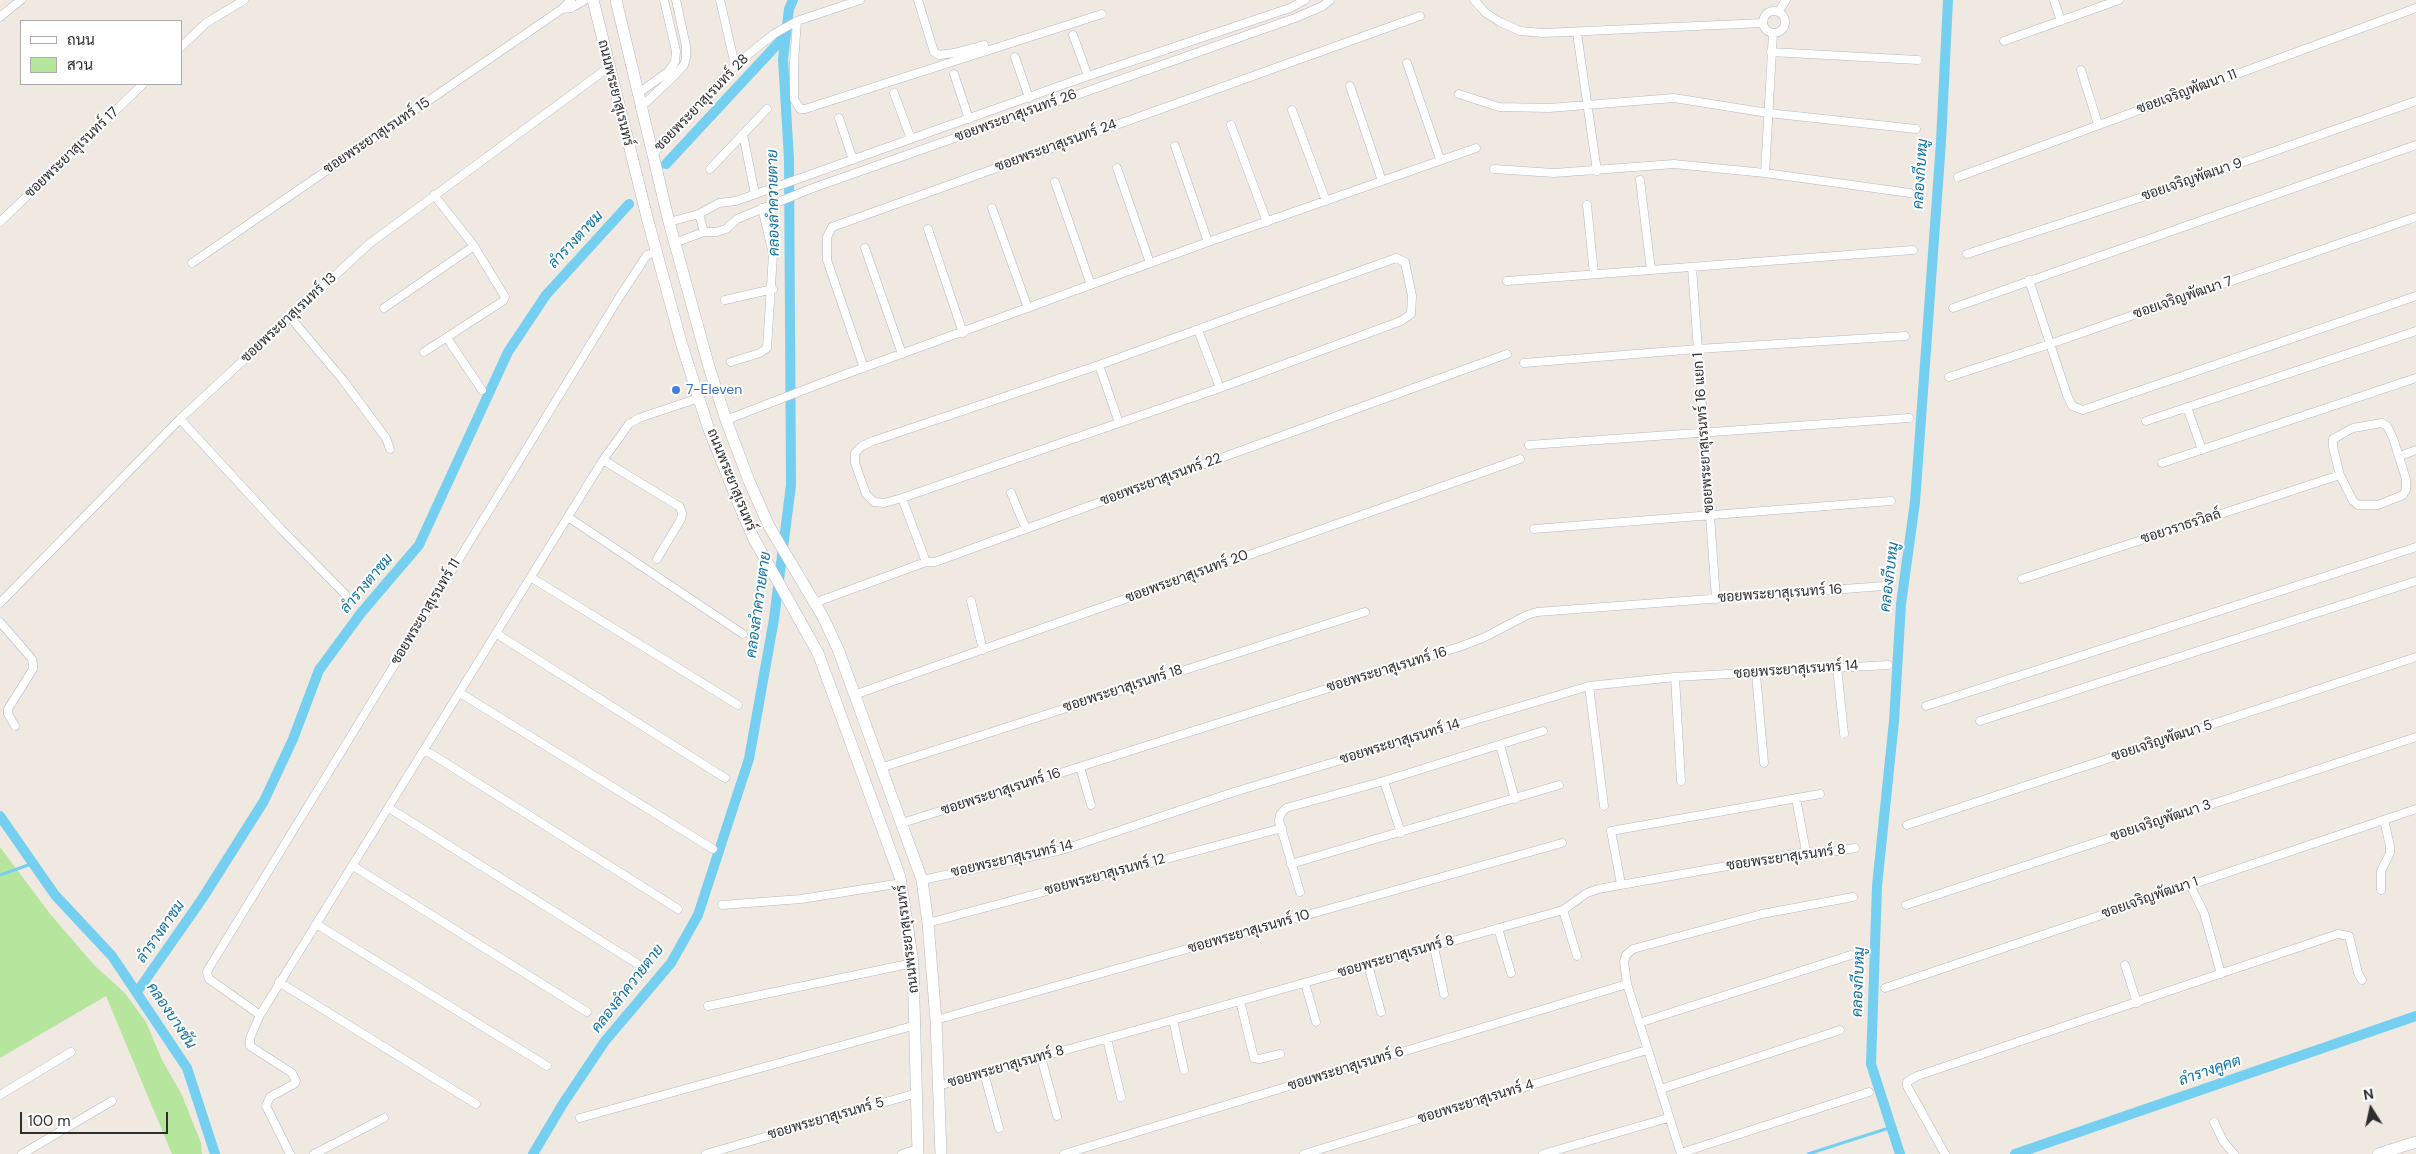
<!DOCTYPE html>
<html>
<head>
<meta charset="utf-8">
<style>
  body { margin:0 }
  #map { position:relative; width:2416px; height:1154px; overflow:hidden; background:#efe9e1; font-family:"DM Sans",Sarabun,sans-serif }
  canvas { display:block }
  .legend { position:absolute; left:20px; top:20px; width:162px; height:65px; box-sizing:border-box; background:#fff; border:1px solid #ababab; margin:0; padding:6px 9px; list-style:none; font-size:15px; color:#2e2e2e }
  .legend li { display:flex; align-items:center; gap:10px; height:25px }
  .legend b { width:25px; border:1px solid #ababab }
  .north { position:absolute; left:2346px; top:1084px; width:50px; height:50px; -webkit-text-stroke:4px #fff; paint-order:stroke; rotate:350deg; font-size:14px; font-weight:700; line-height:20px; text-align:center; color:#2e2e2e }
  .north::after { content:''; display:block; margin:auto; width:18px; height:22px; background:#2e2e2e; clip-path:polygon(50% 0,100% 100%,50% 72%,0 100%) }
  .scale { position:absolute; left:20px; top:1112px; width:148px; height:22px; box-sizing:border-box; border:2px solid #2e2e2e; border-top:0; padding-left:6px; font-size:15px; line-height:18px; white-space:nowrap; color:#2e2e2e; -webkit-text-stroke:4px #fff; paint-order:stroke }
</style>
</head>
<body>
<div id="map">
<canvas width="2416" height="1154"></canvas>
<ul class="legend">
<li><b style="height:6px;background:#fff"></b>ถนน</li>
<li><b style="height:14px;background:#b6e59e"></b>สวน</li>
</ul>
<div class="north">N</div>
<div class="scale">100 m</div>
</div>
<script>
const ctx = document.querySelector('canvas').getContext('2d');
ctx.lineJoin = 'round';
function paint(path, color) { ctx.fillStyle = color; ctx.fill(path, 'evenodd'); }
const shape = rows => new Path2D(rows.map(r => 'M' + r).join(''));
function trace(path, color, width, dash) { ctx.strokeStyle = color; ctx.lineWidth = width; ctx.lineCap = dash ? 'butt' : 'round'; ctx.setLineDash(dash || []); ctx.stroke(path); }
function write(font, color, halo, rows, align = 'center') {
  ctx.font = font + ' "DM Sans",Sarabun,sans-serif'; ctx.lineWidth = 4; ctx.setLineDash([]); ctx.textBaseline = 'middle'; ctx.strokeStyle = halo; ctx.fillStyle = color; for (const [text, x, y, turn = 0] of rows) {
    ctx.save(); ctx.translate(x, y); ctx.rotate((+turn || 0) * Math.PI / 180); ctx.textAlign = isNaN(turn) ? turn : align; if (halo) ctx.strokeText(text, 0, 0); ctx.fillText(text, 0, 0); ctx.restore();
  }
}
const green = shape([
  [0,847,51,915,95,966,124,992,146,1022,162,1060,182,1095,201,1143,202,1154,172,1154,106,996,0,1058]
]);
const stream = shape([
  [0,875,34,863],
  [1808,1154,1892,1127]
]);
const canal = shape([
  [666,164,784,37],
  [0,816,55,895,112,956,187,1068,215,1154],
  [137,992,202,899,264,801,293,739,319,670,361,613,419,545,508,352,546,295,629,204],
  [533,1154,564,1102,605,1041,671,963,698,915,749,759,774,619,791,485,789,159,783,59,789,9,793,0],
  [1900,1154,1871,1064,1877,886,1894,721,1901,604,1915,502,1941,142,1948,0],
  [2015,1154,2416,1016]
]);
const street = shape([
  [720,0,735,65],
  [918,0,934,52,939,55,954,53,984,45],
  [1474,0,1486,13,1500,22,1520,31,1543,33,1763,23],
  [2054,0,2061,21],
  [562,9,571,8,585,0],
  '1763 22a11 11 0 1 1 22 0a11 11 0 1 1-22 0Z',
  [1778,12,1786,0],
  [0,17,21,0],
  [797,21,794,62,794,99,800,109,805,109,1102,14],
  [1577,33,1597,171],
  [1073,35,1088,76],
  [2004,41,2119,0],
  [181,47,206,23,244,0],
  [1771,52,1918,60],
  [1015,57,1029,98],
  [1407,63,1440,159],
  [2081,70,2098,124],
  [954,74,969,119],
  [1350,86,1382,181],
  [894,93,911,139],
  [637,94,668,72,675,62,676,51,664,0],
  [1459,94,1499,107,1549,108,1674,98,1768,113,1916,129],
  [640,108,674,76,684,65,686,58,686,46,676,0],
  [1292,110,1326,201],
  [839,118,853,160],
  [1231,125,1267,222],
  [743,134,755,194],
  [1175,146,1208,242],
  [652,155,735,65,774,34,797,21,860,0],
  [1117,168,1150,263],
  [710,169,767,109],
  [1494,169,1554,173,1674,164,1765,173,1910,193],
  [1765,173,1773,33],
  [1958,177,2416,8],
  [1640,180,1651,270],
  [1055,182,1091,285],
  [1587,205,1594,274],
  [992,208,1028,308],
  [699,214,704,232],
  [0,222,143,84],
  [669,222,699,214,719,203,736,201,1088,76,1290,8,1305,0],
  [928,229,963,333],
  [674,243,704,232,717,232,726,229,737,219,810,189,1295,18,1323,6,1330,0],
  [865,248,902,354],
  [1967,254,2167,189,2416,101],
  [1396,258,1405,262,1412,296,1411,314,1401,321,1220,388,902,498,884,503,874,502,866,494,855,463,855,453,862,446,873,441,1099,365,1396,258],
  [192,263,562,9,571,0],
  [1692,267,1716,599],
  [2029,280,2067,395,2072,406,2083,410,2416,296],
  [1507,281,1913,250],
  [725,300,773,289],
  [384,308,474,246],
  [1953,308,2416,145],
  [290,317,343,380,386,438,390,449],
  [1198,330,1220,388],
  [447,338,482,390],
  [424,352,503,301,505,297,474,246,434,195],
  [731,362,760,353,767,348,773,254,762,208],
  [1524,363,1698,349,1905,336],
  [1099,365,1119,423],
  [864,368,827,260,827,237,832,227,1420,16],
  [1949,377,2050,344,2416,217],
  [2187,407,2202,450],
  [180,419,281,529,345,594],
  [726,420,827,381,1208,242,1476,148],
  [2146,421,2416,331],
  [2382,423,2387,426,2393,438,2406,479,2406,490,2403,495,2378,505,2358,505,2353,501,2340,475,2333,447,2333,439,2353,428,2382,423],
  [1529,445,1909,418],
  [2400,456,2416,450],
  [603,460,680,507,682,513,681,519,657,559],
  [2162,463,2416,378],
  [1011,493,1026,529],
  [902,498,926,562],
  [568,517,743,634],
  [1534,529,1891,501],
  [532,578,738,705],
  [2022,579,2340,475],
  [971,601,983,650],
  [0,603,180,419,369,244,609,67],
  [814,603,926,562,935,562,1507,354],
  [0,622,32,659,33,664,33,669,8,709,8,714,15,726],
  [497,634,725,778],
  [1837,667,1844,734],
  [1756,674,1764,763],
  [1675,677,1681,781],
  [1589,686,1604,806],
  [460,693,713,849],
  [854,695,1520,459],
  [1926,706,2416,547],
  [1980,721,2416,581],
  [1500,745,1515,799],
  [425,750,678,909],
  [1080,767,1091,805],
  [880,768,1365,612],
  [1384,781,1401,833],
  [1796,798,1806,852],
  [389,808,641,966],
  [902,823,1459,647,1483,638,1527,615,1537,612,1884,586],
  [1907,825,2416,657],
  [1291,864,1559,785],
  [353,866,587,1012],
  [922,880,1062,850,1234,792,1589,686,1675,677,1888,665],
  [1621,884,1611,831,1820,794],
  [2190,885,2204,913,2221,974],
  [2381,890,2381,871,2390,853,2390,846,2384,820],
  [1300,892,1279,821,1280,815,1286,808,1384,781,1543,731],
  [722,905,801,899,902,883],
  [1906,905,2416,737],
  [1563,910,1577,956],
  [928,923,1282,828],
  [316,924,547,1066],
  [1498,928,1511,973],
  [1434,947,1444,994],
  [1368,965,1381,1012],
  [2125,965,2137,1003],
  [279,982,476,1104],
  [1305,983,1316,1022],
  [1885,988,2416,809],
  [1240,1001,1254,1058,1259,1059,1280,1054],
  [708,1006,913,963],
  [260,1015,209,979,207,972,209,968,620,296,647,255,656,252],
  [936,1020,1562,843],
  [1173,1020,1184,1070],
  [1639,1023,1851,955],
  [1107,1039,1121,1097],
  [1041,1057,1057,1116],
  [984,1073,999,1128],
  [938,1086,1563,910,1587,893,1598,889,1806,852,1824,853,1855,848],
  [1661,1089,1840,1030],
  [0,1095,71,1052],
  [580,1118,916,1025],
  [2214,1122,2223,1141,2234,1154],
  [1681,1153,1869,1092],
  [22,1154,112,1101],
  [290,1154,266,1106,270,1097,294,1084,296,1081,292,1073,250,1046,250,1038,260,1015,603,460,629,424,639,418,699,398],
  [314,1154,384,1118],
  [706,1154,917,1093],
  [902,1154,918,1149],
  [1064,1154,1627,984],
  [1304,1154,1647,1050],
  [1543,1154,1668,1118],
  [1681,1154,1627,984,1624,962,1626,955,1633,949,1762,914,1853,897],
  [1945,1154,1907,1086,1907,1082,1917,1076,2338,934,2349,936,2358,973,2362,980]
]);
const secondary = shape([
  [593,0,648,221,681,342,708,427,740,507,754,539,818,653,900,877,913,963,918,1154],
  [616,0,669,222,709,367,726,420,749,481,769,526,823,617,838,649,922,880,928,923,936,1020,941,1154],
  [2378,1154,2416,1142]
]);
const markers = [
  [676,390,5,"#3f7fe0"]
];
const streetNames = [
  ["ซอยเจริญพัฒนา 11",2187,92,-20],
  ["ถนนพระยาสุเรนทร์",615,93,76],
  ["ซอยพระยาสุเรนทร์ 28",702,103,-46],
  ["ซอยพระยาสุเรนทร์ 26",1016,116,-20],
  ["ซอยพระยาสุเรนทร์ 15",377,136,-34],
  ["ซอยพระยาสุเรนทร์ 24",1056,146,-20],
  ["ซอยพระยาสุเรนทร์ 17",72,153,-44],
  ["ซอยเจริญพัฒนา 9",2192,180,-19],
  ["ซอยเจริญพัฒนา 7",2183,298,-19],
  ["ซอยพระยาสุเรนทร์ 13",289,318,-43],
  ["ซอยพระยาสุเรนทร์ 16 แยก 1",1704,433,-94],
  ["ถนนพระยาสุเรนทร์",731,480,68],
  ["ซอยพระยาสุเรนทร์ 22",1161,480,-20],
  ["ซอยวราธรวิลล์",2181,527,-18],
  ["ซอยพระยาสุเรนทร์ 20",1187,577,-20],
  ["ซอยพระยาสุเรนทร์ 16",1780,594,-4],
  ["ซอยพระยาสุเรนทร์ 11",426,612,-59],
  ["ซอยพระยาสุเรนทร์ 16",1387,670,-17],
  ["ซอยพระยาสุเรนทร์ 14",1796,670,-4],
  ["ซอยพระยาสุเรนทร์ 18",1123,689,-18],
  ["ซอยเจริญพัฒนา 5",2162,741,-18],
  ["ซอยพระยาสุเรนทร์ 14",1400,742,-17],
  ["ซอยพระยาสุเรนทร์ 16",1001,792,-18],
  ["ซอยเจริญพัฒนา 3",2161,821,-18],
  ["ซอยพระยาสุเรนทร์ 8",1786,858,-8],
  ["ซอยพระยาสุเรนทร์ 14",1012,859,-13],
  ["ซอยพระยาสุเรนทร์ 12",1105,875,-15],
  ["ซอยเจริญพัฒนา 1",2150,898,-19],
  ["ซอยพระยาสุเรนทร์ 10",1249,932,-16],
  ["ถนนพระยาสุเรนทร์",908,939,-97],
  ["ซอยพระยาสุเรนทร์ 8",1396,957,-16],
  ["ซอยพระยาสุเรนทร์ 8",1006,1067,-16],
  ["ซอยพระยาสุเรนทร์ 6",1346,1069,-17],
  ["ซอยพระยาสุเรนทร์ 4",1476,1102,-17],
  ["ซอยพระยาสุเรนทร์ 5",826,1119,-16]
];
const shopNames = [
  ["7-Eleven",686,390]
];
const waterNames = [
  ["คลองกีบหมู",1921,174,-86],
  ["คลองลำควายตาย",774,203,-91],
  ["ลำรางตาชม",576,240,-47],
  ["คลองกีบหมู",1890,577,-83],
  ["ลำรางตาชม",367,584,-50],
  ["คลองลำควายตาย",759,605,-82],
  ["ลำรางตาชม",161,932,-55],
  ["คลองกีบหมู",1859,982,-88],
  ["คลองลำควายตาย",628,989,-52],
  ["คลองบางชัน",171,1016,56],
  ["ลำรางคูคต",2210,1071,-19]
];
paint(green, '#b6e59e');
trace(stream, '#75cff0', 3);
trace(canal, '#75cff0', 10);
trace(street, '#b4b7c1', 9);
trace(secondary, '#b4b7c1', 12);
trace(street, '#fff', 8);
trace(secondary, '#fff', 11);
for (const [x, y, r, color] of markers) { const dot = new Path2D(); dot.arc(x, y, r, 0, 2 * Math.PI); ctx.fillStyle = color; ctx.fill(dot); trace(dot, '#fff', 2); }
write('14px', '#2e2e2e', '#fff', streetNames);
write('14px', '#366cbe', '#fff', shopNames, 'left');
write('italic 15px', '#0d6fa3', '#fff', waterNames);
</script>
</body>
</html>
